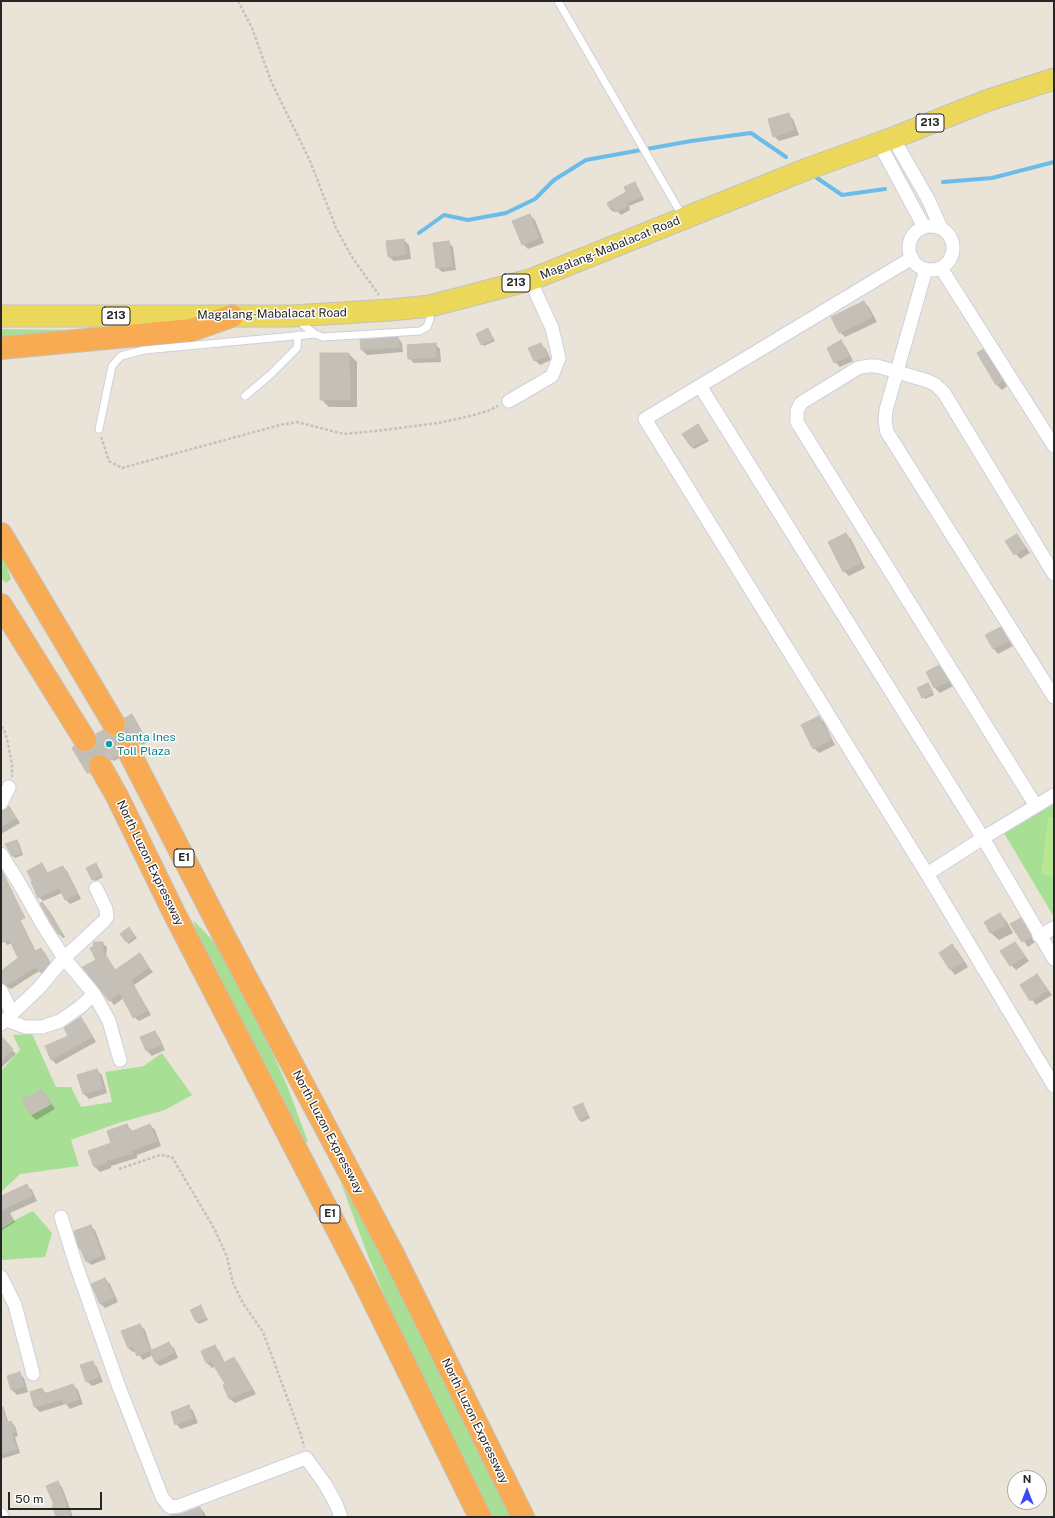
<!DOCTYPE html>
<html>
<head>
<meta charset="utf-8">
<style>
  body { margin:0 }
  #map { position:relative; width:1055px; height:1518px; overflow:hidden; background:#e9e3d8; font-family:"Public Sans",sans-serif }
  canvas { display:block }
  .frame { position:absolute; inset:0; border:2px solid #262626; pointer-events:none }
  .north { position:absolute; left:1007px; top:1470px; width:40px; height:40px; box-sizing:border-box; background:#fff; border:1px solid #a8a8a8; border-radius:50%; rotate:0deg; font-size:11px; font-weight:700; line-height:16px; text-align:center; color:#262626 }
  .north::after { content:''; display:block; margin:auto; width:14px; height:18px; background:#3a4af4; clip-path:polygon(50% 0,100% 100%,50% 72%,0 100%) }
  .scale { position:absolute; left:8px; top:1492px; width:94px; height:18px; box-sizing:border-box; border:2px solid #262626; border-top:0; padding-left:5px; font-size:12px; line-height:14px; white-space:nowrap; color:#262626; -webkit-text-stroke:3px #fff; paint-order:stroke }
</style>
</head>
<body>
<div id="map">
<canvas width="1055" height="1518"></canvas>
<div class="frame"></div>
<div class="north">N</div>
<div class="scale">50 m</div>
</div>
<script>
const ctx = document.querySelector('canvas').getContext('2d');
ctx.lineJoin = 'round';
function paint(path, color) { ctx.fillStyle = color; ctx.fill(path, 'evenodd'); }
const shape = rows => new Path2D(rows.map(r => 'M' + r).join(''));
function trace(path, color, width, dash) { ctx.strokeStyle = color; ctx.lineWidth = width; ctx.lineCap = dash ? 'butt' : 'round'; ctx.setLineDash(dash || []); ctx.stroke(path); }
function write(font, color, halo, rows, align = 'center') {
  ctx.font = font + ' "Public Sans",sans-serif'; ctx.lineWidth = 3; ctx.setLineDash([]); ctx.textBaseline = 'middle'; ctx.strokeStyle = halo; ctx.fillStyle = color; for (const [text, x, y, turn = 0] of rows) {
    ctx.save(); ctx.translate(x, y); ctx.rotate((+turn || 0) * Math.PI / 180); ctx.textAlign = isNaN(turn) ? turn : align; if (halo) ctx.strokeText(text, 0, 0); ctx.fillText(text, 0, 0); ctx.restore();
  }
}
const green = shape([
  [1,329,78,330,1,343],
  [1,550,11,579,6,583,1,578],
  [1054,803,1054,917,1004,833],
  [193,920,218,946,249,999,288,1088,308,1142,299,1143,200,945],
  [32,1034,56,1087,71,1087,81,1107,112,1102,105,1072,144,1066,162,1053,192,1095,165,1110,118,1123,71,1140,79,1166,20,1174,1,1192,1,1071,20,1050,13,1035],
  [341,1183,395,1277,514,1517,488,1517,394,1319,368,1256],
  [33,1211,52,1233,45,1257,1,1260,1,1229,15,1220]
]);
const pitch = shape([
  [1048,817,1054,817,1054,876,1041,875]
]);
const shadow = shape([
  [788,114,793,119,799,135,779,141,774,136],
  [635,184,638,187,644,200,629,206,630,210,621,215,617,211,614,212,610,209,628,193],
  [530,215,535,220,544,243,528,249,523,244],
  [404,240,409,245,411,259,394,261,389,257],
  [448,242,453,247,456,270,442,272,437,267],
  [864,302,869,307,877,322,845,337,840,332],
  [488,329,495,341,484,346,482,344],
  [398,338,402,343,403,352,367,355,362,350,362,341],
  [841,342,846,347,853,361,840,367,835,362],
  [435,344,440,349,441,362,414,363,409,358],
  [541,344,546,349,551,360,540,365,535,360],
  [983,350,988,355,1007,386,1002,390,997,385,979,353],
  [349,354,357,362,357,407,329,407,321,399],
  [700,427,709,441,694,449,692,447],
  [846,534,851,539,865,568,849,576,844,571],
  [1017,535,1030,553,1020,559,1006,541],
  [1000,628,1013,646,998,654,994,649,987,635],
  [939,666,944,671,953,686,940,693,935,688,927,672],
  [928,684,934,695,925,699,923,697],
  [134,717,148,742,142,745,138,741,132,739,124,741,119,746,117,752,119,758,114,761,110,757,103,755,96,757,91,762,89,768,90,775,78,752,85,753,92,752,108,736,114,737,121,736,126,730],
  [819,717,824,722,835,745,819,753,814,748],
  [9,807,13,812,20,823,1,834,1,812,6,811],
  [17,841,19,843,23,855,15,858,12,855],
  [41,864,49,874,62,867,67,871,81,899,70,904,66,900,62,893,43,901,39,897],
  [98,867,103,877,95,881,93,879],
  [1,885,5,889,36,952,41,949,45,953,53,967,43,975,39,971,11,989,7,987,1,981,1,972,19,959,12,943,7,945,1,936],
  [42,903,46,907,65,937,63,938,59,934],
  [1000,914,1007,922,1013,933,999,940,991,933,985,922],
  [1020,919,1025,924,1035,942,1028,947,1012,925],
  [131,931,137,938,129,944,127,942],
  [102,943,107,947,106,956,116,971,139,954,153,972,134,985,151,1015,139,1021,134,1017,124,998,114,1005,84,968,97,960],
  [1015,943,1029,961,1016,970,1011,965],
  [952,946,957,950,968,967,955,975,951,970,940,953],
  [1037,975,1052,995,1036,1005,1021,985],
  [81,1018,85,1023,96,1042,56,1064,51,1059],
  [155,1032,159,1037,165,1050,152,1056,147,1051],
  [1,1038,16,1054,1,1068],
  [97,1070,102,1075,107,1093,89,1099,84,1094],
  [42,1090,46,1095,55,1109,36,1120,31,1115],
  [583,1104,590,1118,582,1122,579,1120],
  [127,1125,133,1132,150,1125,155,1130,161,1146,137,1155,137,1158,111,1166,111,1168,100,1172,95,1167],
  [27,1186,32,1190,37,1201,10,1213,15,1222,1,1231,1,1200],
  [90,1226,95,1230,106,1259,91,1265,87,1261],
  [105,1279,110,1284,118,1302,105,1308,100,1303],
  [201,1306,208,1320,199,1324,197,1322],
  [140,1325,145,1330,152,1351,169,1344,174,1348,178,1358,160,1366,155,1362,153,1355,143,1360,136,1351,133,1352,128,1348],
  [215,1346,219,1351,225,1363,233,1358,238,1363,256,1394,235,1403,230,1399,224,1386,226,1385,215,1366,212,1368,207,1363,202,1352],
  [92,1362,97,1367,103,1382,92,1386,87,1381],
  [19,1373,24,1378,28,1392,17,1395,12,1390,8,1376],
  [73,1385,78,1390,83,1404,70,1409,66,1404,40,1412,35,1407,31,1393,42,1389,47,1394],
  [189,1407,193,1411,198,1423,181,1429,176,1424],
  [11,1422,15,1426,18,1436,15,1437,20,1453,1,1459,1,1426],
  [57,1482,62,1487,73,1517,57,1517,55,1505],
  [200,1508,204,1512,206,1517,169,1517,182,1515]
]);
const stream = shape([
  [817,178,842,195,885,189],
  [943,182,992,178,1054,162],
  [419,233,444,215,468,220,506,213,535,199,554,180,586,160,691,141,751,133,786,157]
]);
const building = shape([
  [789,113,794,130,773,137,768,119,789,113],
  [635,182,641,197,626,203,628,206,616,212,614,207,610,209,607,203,626,192,624,187,635,182],
  [530,214,539,238,522,245,512,221,530,214],
  [404,239,406,254,388,257,386,241,404,239],
  [449,241,452,266,436,268,433,243,449,241],
  [864,301,872,317,839,333,831,317,864,301],
  [488,328,493,339,481,345,476,334,488,328],
  [398,337,399,347,361,350,360,340,398,337],
  [841,340,849,356,834,363,827,348,841,340],
  [436,343,436,357,408,359,407,345,436,343],
  [541,343,547,356,534,361,528,348,541,343],
  [983,349,1003,381,996,385,977,353,983,349],
  [320,353,349,353,350,399,320,400,320,353],
  [698,424,707,439,691,447,682,434,698,424],
  [846,533,861,563,843,572,828,542,846,533],
  [1017,534,1026,548,1014,555,1005,541,1017,534],
  [1001,627,1009,641,993,649,985,635,1001,627],
  [939,665,949,681,934,688,926,672,939,665],
  [928,683,933,692,922,698,917,688,928,683],
  [132,714,146,740,139,744,134,739,129,738,122,739,117,744,116,749,117,756,111,760,107,755,100,754,94,755,89,760,88,766,89,772,87,773,72,748,74,746,79,751,85,752,91,751,96,746,97,740,96,734,103,730,108,735,114,736,120,735,125,730,126,723,125,718,132,714],
  [819,716,831,740,813,749,801,725,819,716],
  [9,806,16,818,1,827,1,811,6,809,9,806],
  [17,840,21,853,12,856,5,844,17,840],
  [42,863,47,873,63,866,77,894,65,900,59,888,38,898,31,882,32,881,27,871,42,863],
  [96,863,102,875,92,880,86,868,96,863],
  [1,869,25,918,20,920,35,951,41,948,50,963,45,968,39,972,36,967,6,985,1,983,1,971,18,958,9,939,1,943,1,869],
  [42,902,51,914,62,933,58,934,51,923,40,904,42,902],
  [1000,913,1006,925,990,933,984,922,1000,913],
  [1021,918,1031,937,1022,942,1010,924,1021,918],
  [129,927,135,936,126,942,120,934,129,927],
  [94,942,103,942,103,951,115,970,140,953,149,967,131,980,147,1011,133,1018,120,993,109,1001,82,967,96,960,90,948,93,947,94,942],
  [1015,942,1025,956,1010,966,1000,951,1015,942],
  [952,944,963,962,950,970,939,953,952,944],
  [1037,974,1048,990,1030,1001,1020,985,1037,974],
  [81,1017,92,1037,51,1060,45,1046,68,1036,64,1028,81,1017],
  [155,1031,161,1045,146,1051,140,1037,155,1031],
  [1,1036,13,1049,1,1060,1,1036],
  [97,1069,103,1088,83,1094,77,1075,97,1069],
  [42,1089,51,1104,31,1115,22,1100,42,1089],
  [583,1103,588,1116,579,1120,573,1107,583,1103],
  [127,1124,130,1132,150,1124,157,1141,132,1150,133,1153,106,1161,107,1163,94,1167,88,1151,111,1143,107,1131,127,1124],
  [27,1184,32,1196,1,1210,1,1196,27,1184],
  [91,1225,102,1255,86,1262,80,1248,79,1249,74,1231,91,1225],
  [105,1278,114,1297,100,1304,91,1284,105,1278],
  [201,1305,206,1318,196,1322,190,1310,201,1305],
  [140,1324,150,1350,137,1356,133,1346,128,1348,121,1331,140,1324],
  [169,1342,174,1353,155,1362,150,1351,169,1342],
  [215,1345,223,1363,234,1357,252,1389,229,1399,223,1385,225,1384,211,1361,206,1363,201,1351,215,1345],
  [93,1361,99,1377,86,1382,80,1365,93,1361],
  [20,1372,24,1387,11,1390,7,1376,20,1372],
  [73,1384,79,1399,64,1404,63,1399,34,1407,30,1392,42,1388,44,1394,73,1384],
  [189,1405,193,1418,175,1425,171,1412,189,1405],
  [1,1407,3,1407,8,1422,11,1421,15,1432,11,1433,17,1449,1,1454,1,1407],
  [58,1481,62,1492,70,1517,56,1517,52,1505,54,1505,46,1486,58,1481],
  [200,1507,204,1517,168,1517,172,1515,182,1514,200,1507]
]);
const motorwayTunnel = shape([
  [114,724,128,750],
  [85,740,100,766]
]);
const path = shape([
  [238,1,252,28,271,81,310,161,336,228,352,257,379,295],
  [101,437,109,461,122,468,280,425,297,422,344,434,384,430,438,423,470,416,488,411,498,406],
  [1,727,4,729,8,743,12,765,12,777],
  [119,1169,160,1155,172,1157,215,1230,227,1257,233,1283,243,1303,263,1332,301,1435,304,1447]
]);
const service = shape([
  [558,1,683,217],
  [297,320,315,334,323,337,420,331,427,327,430,319,430,308],
  [245,396,270,375,297,348,298,335],
  [99,429,112,366,121,356,144,350,315,334]
]);
const minor = shape([
  [893,138,928,199,941,228],
  [879,143,924,227],
  '909 248a22 22 0 1 1 44 0a22 22 0 1 1-44 0Z',
  [912,258,645,419,927,874,1054,1086],
  [941,268,1054,446],
  [926,269,886,410,885,421,887,432,1054,697],
  [700,386,983,838,1054,959],
  [509,401,552,376,559,358,552,328,530,280],
  [1,803,9,787],
  [1036,806,797,422,797,411,801,403,858,368,868,366,877,366,928,381,936,385,944,393,1054,574],
  [1,854,19,883,44,927,64,958,94,994],
  [927,874,983,838,1054,795],
  [1039,936,1054,928],
  [1,991,12,1013],
  [6,1020,25,1027,42,1027,60,1021,80,1007,94,994,109,1021,120,1060],
  [1,1024,39,988,64,958,103,922,107,917,106,909,96,888],
  [61,1217,76,1265,119,1387,162,1497,170,1507,179,1506,306,1458,325,1484,336,1504,341,1517],
  [1,1277,15,1305,33,1374],
  [1,1515,2,1517]
]);
const primary = shape([
  [1,316,292,316,390,310,430,306,530,280,807,169,893,138,986,101,1054,79]
]);
const motorway = shape([
  [1,348,192,330,232,316],
  [1,534,114,724],
  [1,605,85,740],
  [128,750,224,936,395,1258,523,1517],
  [100,766,117,796,174,913,363,1279,480,1517]
]);
const markers = [
  [109,744,4,"#0f9aa8"]
];
const shields = [
  [930,123,28],
  [516,283,28],
  [116,316,28],
  [184,858,20],
  [330,1214,20]
];
const shieldNames = [
  ["213",930,123],
  ["213",516,283],
  ["213",116,316],
  ["E1",184,858],
  ["E1",330,1214]
];
const streetNames = [
  ["Magalang-Mabalacat Road",610,248,-22],
  ["Magalang-Mabalacat Road",272,314,-1],
  ["North Luzon Expressway",150,863,64],
  ["North Luzon Expressway",328,1132,62],
  ["North Luzon Expressway",475,1421,64]
];
const cultureNames = [
  ["Santa Ines",117,737],
  ["Toll Plaza",117,751]
];
paint(green, '#a7df95');
paint(pitch, '#b9e690');
paint(shadow, '#0003');
trace(stream, '#6cbcea', 4);
paint(building, '#c4c0b8');
trace(building, '#c4bfb2', 1);
trace(motorwayTunnel, '#c2bdb4', 22, [22, 11]);
trace(service, '#cdcfe0', 9);
trace(minor, '#cdcfe0', 15);
trace(primary, '#c2c2c2', 23);
trace(motorway, '#c2c2c2', 24);
trace(path, '#c2c2c2', 2.5, [3, 2]);
trace(service, '#fff', 7);
trace(minor, '#fff', 13);
trace(primary, '#ebd85a', 21);
trace(motorway, '#f9ab53', 22);
for (const [x, y, r, color] of markers) { const dot = new Path2D(); dot.arc(x, y, r, 0, 2 * Math.PI); ctx.fillStyle = color; ctx.fill(dot); trace(dot, '#fff', 1.5); }
for (const [x, y, w] of shields) { const box = new Path2D(); box.roundRect(x - w / 2, y - 9, w, 18, 3); ctx.fillStyle = '#fff'; ctx.fill(box); trace(box, '#262626', 1); }
write('bold 11px', '#262626', null, shieldNames);
write('12px', '#262626', '#fff', streetNames);
write('12px', '#0d838f', '#fff', cultureNames, 'left');
</script>
</body>
</html>
